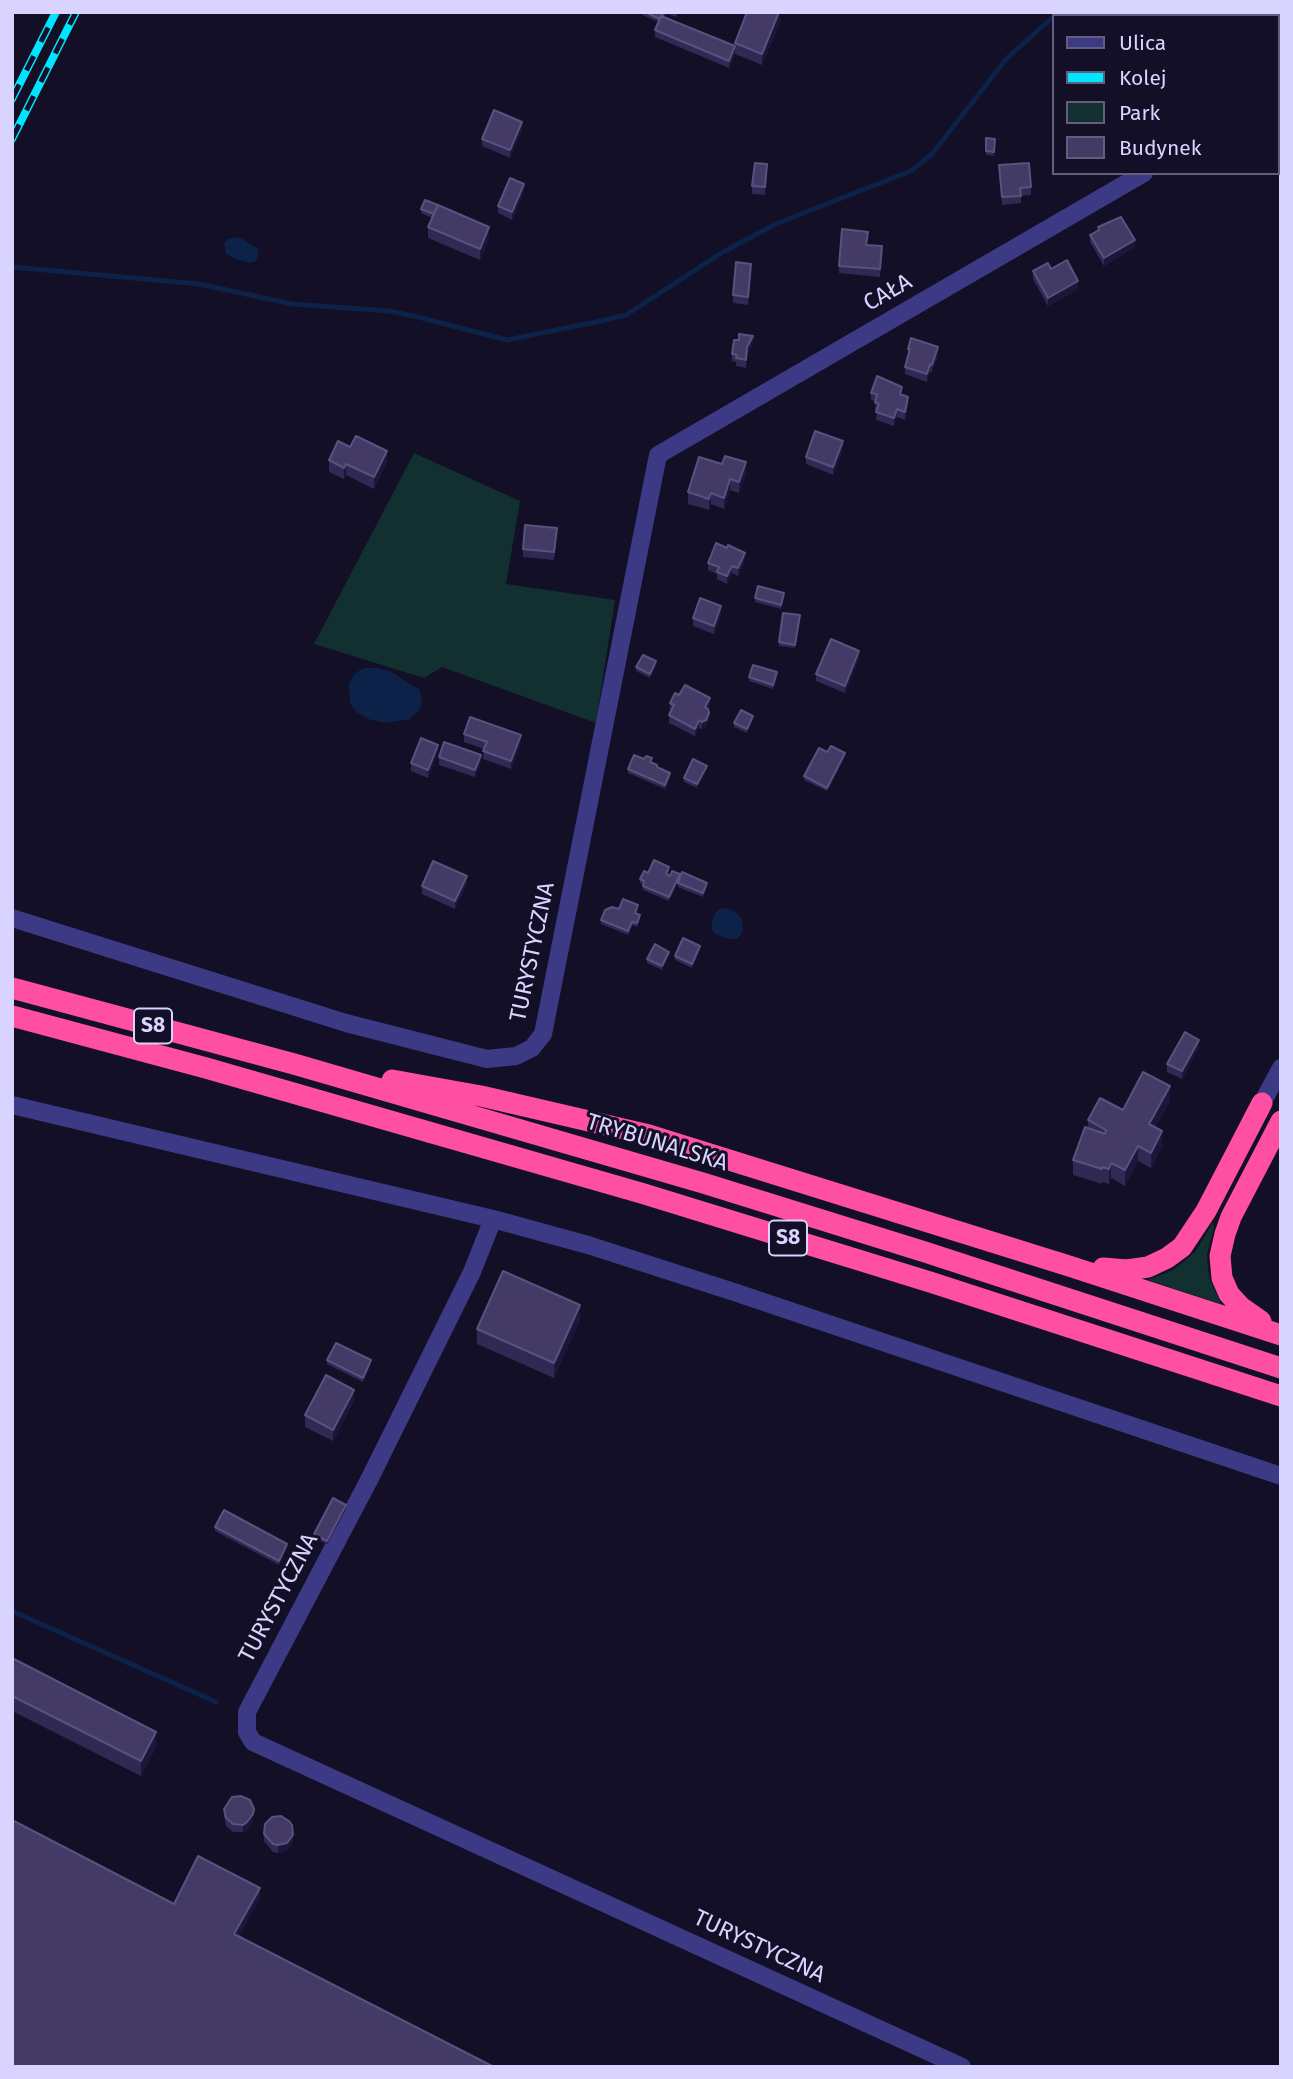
<!DOCTYPE html>
<html>
<head>
<meta charset="utf-8">
<style>
  body { margin:0 }
  #map { position:relative; width:1293px; height:2079px; overflow:hidden; background:#130f26; font-family:"Fira Sans",sans-serif }
  canvas { display:block }
  .frame { position:absolute; inset:0; border:14px solid #d9d4ff; pointer-events:none }
  .legend { position:absolute; left:1052px; top:14px; width:228px; height:161px; box-sizing:border-box; background:#130f26; border:2px solid #625e7d; margin:0; padding:9px 12px; list-style:none; font-size:21px; color:#d9d4ff }
  .legend li { display:flex; align-items:center; gap:14px; height:35px }
  .legend b { width:35px; border:2px solid #625e7d }
</style>
</head>
<body>
<div id="map">
<canvas width="1293" height="2079"></canvas>
<div class="frame"></div>
<ul class="legend">
<li><b style="height:9px;background:#3d3a85"></b>Ulica</li>
<li><b style="height:9px;background:#00e5ff"></b>Kolej</li>
<li><b style="height:19px;background:#12302f"></b>Park</li>
<li><b style="height:19px;background:#433a66"></b>Budynek</li>
</ul>
</div>
<script>
const ctx = document.querySelector('canvas').getContext('2d');
ctx.lineJoin = 'round';
function paint(path, color) { ctx.fillStyle = color; ctx.fill(path, 'evenodd'); }
const shape = rows => new Path2D(rows.map(r => 'M' + r).join(''));
function trace(path, color, width, dash) { ctx.strokeStyle = color; ctx.lineWidth = width; ctx.lineCap = dash ? 'butt' : 'round'; ctx.setLineDash(dash || []); ctx.stroke(path); }
function write(font, color, halo, rows, align = 'center') {
  ctx.font = font + ' "Fira Sans",sans-serif'; ctx.lineWidth = 6; ctx.setLineDash([]); ctx.textBaseline = 'middle'; ctx.strokeStyle = halo; ctx.fillStyle = color; for (const [text, x, y, turn = 0] of rows) {
    ctx.save(); ctx.translate(x, y); ctx.rotate((+turn || 0) * Math.PI / 180); ctx.textAlign = isNaN(turn) ? turn : align; if (halo) ctx.strokeText(text, 0, 0); ctx.fillText(text, 0, 0); ctx.restore();
  }
}
const green = shape([
  [414,453,520,501,506,584,615,600,596,723,442,667,424,678,314,644],
  [1213,1222,1214,1228,1207,1254,1208,1269,1210,1280,1221,1304,1148,1280,1173,1270,1195,1252]
]);
const water = shape([
  [239,237,257,248,259,252,256,261,251,263,238,260,226,254,224,243,228,239],
  [364,668,377,668,390,671,420,690,422,703,419,710,410,719,385,723,368,719,356,712,350,703,349,684,355,673],
  [727,908,736,912,742,919,743,928,742,933,737,939,728,939,714,933,711,928,714,915,719,909]
]);
const stream = shape([
  [12,267,199,284,292,304,389,311,418,317,507,340,596,322,626,315,723,252,778,223,911,171,932,154,1007,58,1053,17],
  [12,1611,216,1702]
]);
const street = shape([
  [1277,100,1281,99],
  [12,918,346,1023,487,1059,516,1056,532,1048,543,1034,658,455,1144,173],
  [1262,1103,1281,1068],
  [12,1105,493,1219,588,1245,734,1292,1281,1476],
  [493,1219,472,1272,369,1480,247,1712,247,1732,253,1742,962,2067]
]);
const highway = shape([
  [12,988,294,1064,703,1183,925,1252,1281,1368],
  [12,1016,206,1068,641,1193,930,1282,1281,1396],
  [392,1080,481,1096,649,1135,1069,1266,1281,1335],
  [1103,1268,1127,1270,1148,1267,1167,1258,1182,1247,1206,1211,1262,1103],
  [1261,1321,1241,1307,1229,1294,1222,1278,1220,1256,1225,1234,1231,1217,1281,1121]
]);
const rail = shape([
  [12,99,56,12],
  [12,139,76,12]
]);
const wall = shape([
  [642,12,678,12,676,17,666,13,664,17,735,46,735,43,780,23,762,65,735,54,729,68,655,37,655,30,659,22,642,15],
  [522,130,510,158,482,146,482,139],
  [986,138,995,139,994,156,986,155],
  [999,165,1031,187,1031,195,1021,196,1021,203,1002,205],
  [767,172,765,195,752,194,752,186],
  [524,192,512,220,498,213,498,206],
  [421,209,489,239,480,260,428,238,428,227,432,218,421,213],
  [1098,227,1135,247,1104,266,1090,242,1090,235,1098,230],
  [867,245,882,254,880,277,839,273,839,266],
  [1051,269,1078,289,1048,306,1033,279,1033,271],
  [751,271,748,305,733,303,733,295],
  [753,343,747,355,746,368,736,366,736,362,732,361,732,354],
  [908,349,938,355,932,372,930,372,927,382,905,374,905,367,908,356],
  [871,393,902,395,908,404,905,420,897,417,894,426,876,420,877,411,875,410,875,401,871,400],
  [843,449,833,475,806,464,806,457],
  [329,460,387,462,374,489,346,475,344,479,329,472],
  [746,474,739,493,730,490,724,509,711,504,709,510,688,504,688,492],
  [557,536,554,560,523,557,523,549],
  [745,560,738,576,732,573,727,584,717,579,717,574,708,570,708,563],
  [784,597,781,609,755,602,755,598],
  [721,614,714,634,693,626,693,618],
  [800,619,795,648,779,646,779,642],
  [859,659,845,693,816,681,816,674],
  [656,665,650,678,636,671,636,667],
  [777,676,773,689,749,681,749,677],
  [679,695,710,705,708,709,709,721,706,727,702,729,699,728,695,736,669,723,669,715,671,711,670,710,670,703],
  [753,719,747,733,734,727,734,723],
  [464,734,521,743,511,769,483,759,484,749,464,742],
  [438,752,428,778,411,771,411,763],
  [827,752,845,757,827,791,804,780,804,776],
  [439,757,481,762,475,777,439,765],
  [652,763,670,777,665,789,628,773,628,769],
  [707,769,697,788,684,782,684,778],
  [669,871,668,875,680,878,669,901,643,890,643,885,640,883,640,879,648,873],
  [678,883,707,886,703,897,678,887],
  [467,884,455,909,422,894,422,886],
  [619,909,638,909,636,914,640,919,637,927,632,925,628,935,601,924,601,920],
  [700,950,692,968,675,960,675,956],
  [669,955,662,970,647,963,647,959],
  [1199,1047,1182,1079,1167,1072,1167,1064],
  [1170,1101,1155,1128,1162,1147,1151,1168,1138,1161,1125,1186,1111,1178,1109,1184,1102,1182,1102,1184,1073,1175,1073,1160,1088,1128,1088,1120,1123,1110],
  [580,1320,554,1378,477,1344,477,1329],
  [327,1360,371,1364,363,1382,327,1364],
  [354,1401,333,1441,305,1427,305,1415],
  [346,1509,327,1544,314,1538,314,1534],
  [215,1527,287,1548,279,1565,215,1531],
  [12,1658,156,1747,141,1776,12,1711],
  [224,1809,253,1822,247,1830,243,1832,233,1832,226,1826,224,1816],
  [264,1834,293,1842,287,1850,278,1853,273,1852,264,1841]
]);
const shadedWall = shape([
  [780,12,780,23,762,65,762,54],
  [735,46,735,54,729,68,729,61],
  [522,122,522,130,510,158,510,150],
  [524,184,524,192,512,220,512,212],
  [489,227,489,239,480,260,480,249],
  [1135,240,1135,247,1104,266,1104,258],
  [1078,281,1078,289,1048,306,1048,298],
  [753,336,753,343,747,355,746,368,747,347],
  [938,347,938,355,932,372,932,365],
  [930,364,930,372,927,382,927,374],
  [908,397,908,404,905,420,905,412],
  [897,409,897,417,894,426,894,418],
  [843,441,843,449,833,475,833,467],
  [387,451,387,462,374,489,374,477],
  [746,462,746,474,739,493,739,482],
  [346,464,346,475,344,479,344,468],
  [730,479,730,490,724,509,724,498],
  [711,493,711,504,709,510,709,499],
  [745,553,745,560,738,576,738,568],
  [732,566,732,573,727,584,727,576],
  [721,606,721,614,714,634,714,626],
  [859,651,859,659,845,693,845,686],
  [656,661,656,665,650,678,650,674],
  [710,698,710,705,705,715,705,707],
  [709,713,709,721,706,727,702,729,702,722],
  [753,716,753,719,747,733,747,729],
  [699,720,699,728,695,736,695,729],
  [521,735,521,743,511,769,511,761],
  [438,745,438,752,428,778,428,770],
  [845,753,845,757,827,791,827,788],
  [481,755,481,762,475,777,475,770],
  [707,766,707,769,697,788,697,784],
  [680,874,680,878,669,901,669,897],
  [467,876,467,884,455,909,455,901],
  [700,946,700,950,692,968,692,964],
  [669,952,669,955,662,970,662,966],
  [1199,1040,1199,1047,1182,1079,1182,1071],
  [1170,1086,1170,1101,1149,1139,1149,1124],
  [1162,1131,1162,1147,1151,1168,1151,1153],
  [1138,1146,1138,1161,1125,1186,1125,1170],
  [1111,1163,1111,1178,1109,1184,1109,1169],
  [580,1305,580,1320,554,1378,554,1363],
  [371,1360,371,1364,363,1382,363,1378],
  [354,1390,354,1401,333,1441,333,1430],
  [346,1505,346,1509,327,1544,327,1541],
  [287,1544,287,1548,279,1565,279,1561],
  [156,1732,156,1747,141,1776,141,1761],
  [254,1809,253,1822,247,1830,243,1832,243,1825],
  [293,1835,293,1842,287,1850,278,1853,278,1845],
  [260,1888,260,1899,234,1946,234,1934]
]);
const building = shape([
  [645,12,664,12,660,19,645,12],
  [747,12,779,12,762,54,735,43,747,12],
  [661,16,735,46,729,61,655,30,661,16],
  [494,110,522,122,510,150,482,139,494,110],
  [986,138,995,139,994,152,986,151,986,138],
  [755,163,767,164,765,187,752,186,755,163],
  [1029,163,1031,187,1020,188,1021,196,1002,197,999,165,1029,163],
  [510,178,524,184,512,212,498,206,510,178],
  [425,200,438,205,434,214,421,209,425,200],
  [438,205,489,227,480,249,428,227,438,205],
  [1121,217,1135,240,1104,258,1090,235,1099,230,1098,227,1121,217],
  [842,229,868,232,866,245,882,246,880,269,839,266,842,229],
  [1067,260,1078,281,1048,298,1033,271,1048,263,1051,269,1067,260],
  [736,262,751,264,748,297,733,295,736,262],
  [739,334,753,336,747,347,746,360,736,358,737,355,732,354,734,340,739,340,739,334],
  [911,338,938,347,932,365,930,364,927,374,905,367,910,349,908,349,911,338],
  [877,376,902,387,900,394,908,397,905,412,897,409,894,418,876,412,879,404,875,402,877,394,871,393,877,376],
  [815,431,843,441,833,467,806,457,815,431],
  [356,436,387,451,374,477,346,464,344,468,329,460,338,441,350,447,356,436],
  [725,456,746,462,739,482,730,479,724,498,711,493,709,499,688,492,699,457,722,464,725,456],
  [525,525,557,528,554,552,523,549,525,525],
  [716,543,727,548,728,545,745,553,738,568,732,566,727,576,717,572,719,567,708,563,716,543],
  [758,586,784,593,781,605,755,598,758,586],
  [700,598,721,606,714,626,693,618,700,598],
  [783,613,800,615,795,645,779,642,783,613],
  [831,639,859,651,845,686,816,674,831,639],
  [643,655,656,661,650,674,636,667,643,655],
  [753,665,777,672,773,685,749,677,753,665],
  [685,685,710,698,705,707,708,709,709,713,706,720,702,722,699,720,695,729,669,715,674,705,670,703,675,693,679,695,685,685],
  [741,710,753,716,747,729,734,723,741,710],
  [470,717,521,735,511,761,483,751,487,742,464,734,470,717],
  [421,738,438,745,428,770,411,763,421,738],
  [444,742,481,755,475,770,439,757,444,742],
  [831,746,845,753,827,788,804,776,819,748,827,752,831,746],
  [634,755,644,759,646,756,652,758,650,762,657,765,657,767,670,773,665,785,628,769,634,755],
  [693,759,707,766,697,784,684,778,693,759],
  [654,860,669,867,666,874,670,876,672,871,680,874,669,897,643,886,644,881,640,879,644,871,648,873,654,860],
  [433,861,467,876,455,901,422,886,433,861],
  [682,872,707,883,703,893,678,883,682,872],
  [623,899,638,905,635,913,640,915,637,923,632,922,628,931,601,920,605,910,612,907,619,909,623,899],
  [683,938,700,946,692,964,675,956,683,938],
  [655,944,669,952,662,966,647,959,655,944],
  [1185,1032,1199,1040,1182,1071,1167,1064,1185,1032],
  [1143,1072,1170,1086,1149,1124,1162,1131,1151,1153,1138,1146,1125,1170,1111,1163,1109,1169,1102,1167,1102,1169,1073,1160,1085,1127,1105,1134,1106,1130,1088,1120,1100,1098,1123,1110,1143,1072],
  [503,1271,580,1305,554,1363,477,1329,503,1271],
  [336,1343,371,1360,363,1378,327,1360,336,1343],
  [326,1375,354,1390,333,1430,305,1415,326,1375],
  [333,1498,346,1505,327,1541,314,1534,333,1498],
  [224,1510,287,1544,279,1561,215,1527,224,1510],
  [12,1658,156,1732,141,1761,12,1696,12,1658],
  [241,1796,250,1800,254,1809,253,1814,247,1822,243,1825,233,1824,226,1818,224,1809,232,1797,241,1796],
  [281,1816,289,1821,292,1825,293,1835,287,1843,278,1845,273,1844,264,1834,265,1824,272,1817,281,1816],
  [12,1820,174,1904,198,1856,260,1888,234,1934,494,2067,12,2067,12,1820]
]);
const shields = [
  [153,1026,38],
  [788,1238,38]
];
const shieldNames = [
  ["S8",153,1026],
  ["S8",788,1238]
];
const streetNames = [
  ["CAŁA",888,293,-30],
  ["TURYSTYCZNA",533,952,-78],
  ["TRYBUNALSKA",657,1143,17],
  ["TURYSTYCZNA",279,1598,-62],
  ["TURYSTYCZNA",759,1947,25]
];
paint(green, '#12302f');
paint(water, '#0c2248');
trace(stream, '#0c2248', 5);
trace(street, '#3d3a85', 18);
trace(highway, '#ff4fa3', 21);
trace(rail, '#00e5ff', 8);
trace(rail, '#130f26', 5, [16]);
paint(wall, '#312854');
paint(shadedWall, '#1d163a');
paint(building, '#433a66');
trace(building, '#5a527e', 2);
for (const [x, y, w] of shields) { const box = new Path2D(); box.roundRect(x - w / 2, y - 17.5, w, 35, 5); ctx.fillStyle = '#130f26'; ctx.fill(box); trace(box, '#d9d4ff', 2); }
write('bold 21px', '#d9d4ff', null, shieldNames);
write('23px', '#d9d4ff', '#130f26', streetNames);
</script>
</body>
</html>
